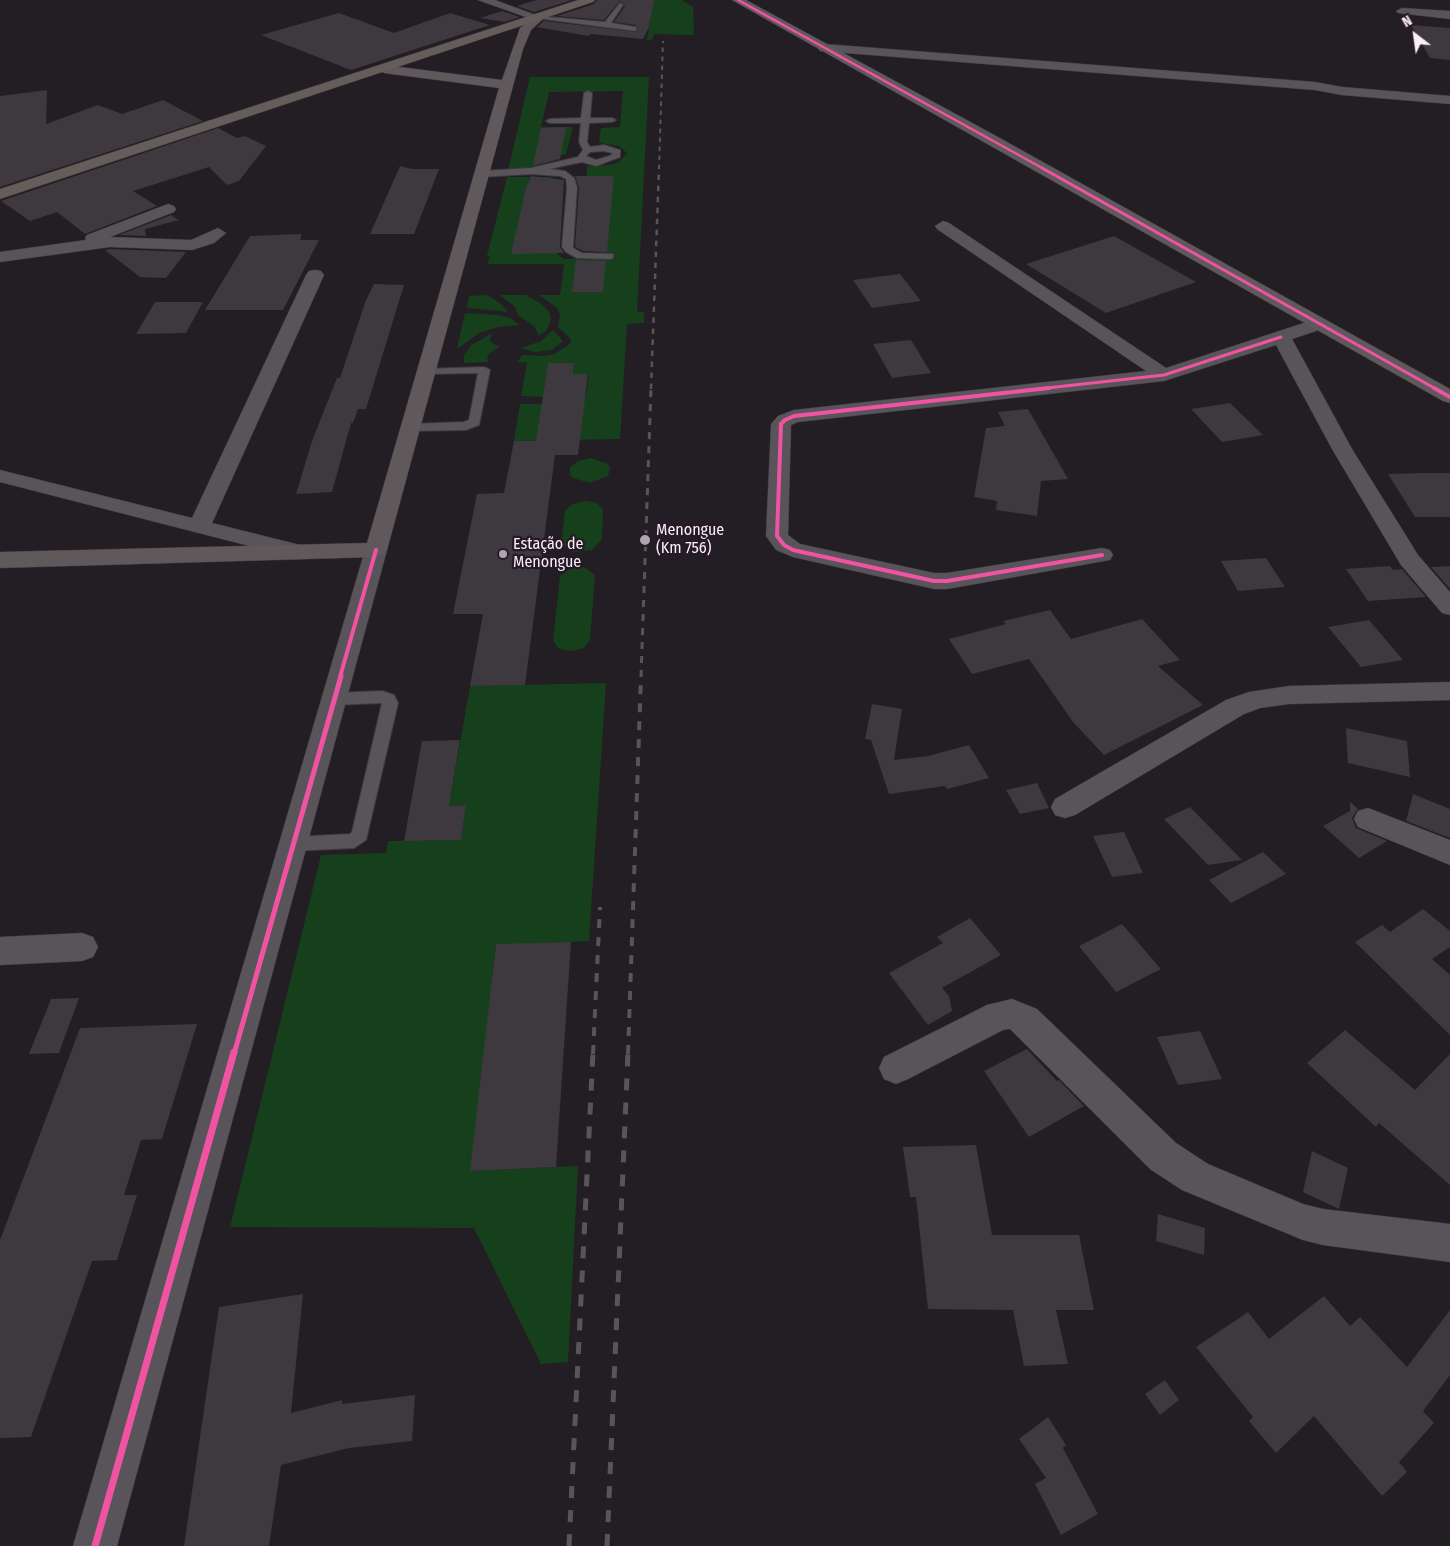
<!DOCTYPE html>
<html>
<head>
<meta charset="utf-8">
<style>
  body { margin:0 }
  #map { position:relative; width:1450px; height:1546px; overflow:hidden; background:#231d24; font-family:"Fira Sans Condensed",sans-serif }
  canvas { display:block }
  .north { position:absolute; left:1390px; top:10px; width:50px; height:50px; -webkit-text-stroke:4px #261a27; paint-order:stroke; rotate:330deg; font-size:14px; font-weight:700; line-height:20px; text-align:center; color:#f9eff8 }
  .north::after { content:''; display:block; margin:auto; width:18px; height:22px; background:#f9eff8; clip-path:polygon(50% 0,100% 100%,50% 72%,0 100%) }
</style>
</head>
<body>
<div id="map">
<canvas width="1450" height="1546"></canvas>
<div class="north">N</div>
</div>
<script>
const ctx = document.querySelector('canvas').getContext('2d');
ctx.lineJoin = 'round';
function paint(path, color) { ctx.fillStyle = color; ctx.fill(path, 'evenodd'); }
const shape = rows => new Path2D(rows.map(r => 'M' + r).join(''));
function trace(path, color, width, dash) { ctx.strokeStyle = color; ctx.lineWidth = width; ctx.lineCap = dash ? 'butt' : 'round'; ctx.setLineDash(dash || []); ctx.stroke(path); }
function write(font, color, halo, rows, align = 'center') {
  ctx.font = font + ' "Fira Sans Condensed",sans-serif'; ctx.lineWidth = 4.5; ctx.setLineDash([]); ctx.textBaseline = 'middle'; ctx.strokeStyle = halo; ctx.fillStyle = color; for (const [text, x, y, turn = 0] of rows) {
    ctx.save(); ctx.translate(x, y); ctx.rotate((+turn || 0) * Math.PI / 180); ctx.textAlign = isNaN(turn) ? turn : align; if (halo) ctx.strokeText(text, 0, 0); ctx.fillText(text, 0, 0); ctx.restore();
  }
}
const green = shape([
  [653,0,682,0,693,7,694,35,654,34,652,40,647,40],
  [530,77,649,77,637,312,644,312,644,323,627,324,620,439,514,441,520,404,578,403,579,398,586,397,589,374,573,374,574,363,548,363,543,397,521,396,527,362,517,362,523,355,543,356,554,354,570,344,571,339,558,327,560,315,557,308,539,295,560,295,564,264,487,264,490,257,487,256,507,177,550,177,562,182,553,251,564,259,613,259,613,254,585,250,587,166,610,165,619,162,627,153,619,146,599,143,601,128,620,127,623,91,549,92,541,127,573,127,566,154,528,168,508,170],
  [487,295,501,304,508,312,467,308,469,296],
  [500,295,526,295,540,303,550,313,551,319,547,330,539,336,534,326,518,315,515,307],
  [465,313,498,315,510,318,520,325,498,327,479,333,457,349],
  [553,330,563,341,552,350,535,352,521,348,541,341],
  [493,333,489,340,499,347,489,354,487,358,489,362,464,363,464,356,471,345],
  [591,458,608,464,610,468,608,476,590,483,573,478,570,475,570,467,578,461],
  [586,501,597,503,603,509,602,539,592,550,573,552,563,546,561,542,565,511,573,504],
  [573,567,584,567,595,575,590,640,584,648,572,651,559,649,553,641,560,576],
  [606,683,589,941,496,945,471,1171,578,1166,568,1362,541,1364,474,1228,230,1227,321,855,386,853,388,841,461,840,466,805,449,806,470,686]
]);
const building = shape([
  [537,0,572,0,534,12,517,6],
  [597,0,654,0,649,27,643,39,591,34,588,36,537,27,544,21,637,32,636,25,614,22,625,6,620,1,604,20,557,16,594,4],
  [502,11,520,17,505,22,480,18],
  [339,13,394,33,450,13,490,25,351,70,261,35],
  [1411,25,1450,28,1450,60,1430,58],
  [47,90,46,124,98,105,122,114,163,100,203,121,0,187,0,96],
  [566,127,560,159,533,166,541,128],
  [218,128,237,138,245,136,266,146,239,181,227,185,209,167,133,191,157,206,85,234,57,212,30,221,1,201],
  [400,166,412,169,439,169,414,234,370,234],
  [531,176,564,180,560,247,564,253,511,254,527,183,529,183],
  [575,176,614,176,607,252,583,251,575,247,579,187],
  [171,215,179,220,145,229,146,236,119,235],
  [302,234,300,240,319,240,283,310,205,310,250,236],
  [1114,236,1196,282,1106,313,1026,264],
  [110,249,186,252,166,278,140,277,105,250],
  [576,260,606,261,603,292,572,292],
  [900,274,921,301,872,308,853,280],
  [374,284,404,285,366,409,358,409,353,423,351,423,332,492,296,494,312,441,337,378,340,378,366,300],
  [155,302,203,302,186,333,136,334],
  [911,340,931,373,892,378,873,344],
  [548,363,574,363,573,374,588,374,578,455,555,455,525,685,470,686,483,614,453,614,477,494,504,493,514,441,536,441],
  [1230,403,1263,435,1222,442,1191,409],
  [1028,409,1068,479,1041,481,1037,516,996,510,997,501,974,497,986,428,1005,426,998,412],
  [1422,473,1450,473,1450,517,1415,517,1388,474],
  [1266,558,1285,587,1238,591,1221,561],
  [1390,566,1393,570,1402,569,1426,597,1368,601,1346,569],
  [1450,566,1450,589,1431,567],
  [1050,610,1071,639,1142,619,1180,660,1158,666,1203,705,1104,755,1073,722,1029,659,972,674,949,639,1006,624,1003,621],
  [1369,620,1403,660,1361,667,1328,627],
  [872,704,902,709,894,760,928,756,969,745,989,778,947,789,945,786,889,794,871,740,865,739],
  [1346,728,1407,741,1410,777,1348,763],
  [460,740,449,806,466,805,461,840,404,841,422,741],
  [1037,783,1049,808,1020,814,1006,790],
  [1413,794,1450,809,1450,838,1406,821],
  [1350,802,1358,809,1352,818,1356,828,1387,841,1359,858,1323,826,1350,811],
  [1190,807,1242,860,1208,865,1164,819],
  [1124,832,1143,873,1112,877,1093,836],
  [1263,852,1286,874,1231,903,1209,880],
  [1423,909,1450,931,1450,947,1432,959,1450,975,1450,1035,1355,942,1382,925,1390,932],
  [970,918,1001,955,942,988,949,996,952,1011,928,1025,889,973,943,943,937,937],
  [1122,924,1161,969,1116,992,1079,946],
  [571,942,556,1167,470,1171,496,944],
  [79,998,59,1053,29,1054,51,999],
  [197,1024,162,1139,141,1140,124,1195,137,1195,117,1260,92,1261,31,1437,0,1438,0,1240,80,1028],
  [1345,1030,1415,1090,1450,1054,1450,1185,1379,1123,1376,1127,1307,1063],
  [1200,1031,1222,1079,1178,1085,1157,1037],
  [1027,1049,1057,1081,1059,1080,1084,1106,1029,1137,984,1071],
  [976,1145,992,1235,1079,1235,1094,1310,1056,1310,1068,1364,1024,1366,1013,1310,928,1309,916,1197,910,1197,903,1147],
  [1312,1151,1348,1168,1339,1209,1303,1192],
  [1158,1214,1205,1228,1204,1255,1156,1241],
  [303,1294,291,1413,342,1400,342,1404,415,1395,412,1441,349,1448,281,1465,269,1546,184,1546,219,1307],
  [1324,1296,1350,1326,1360,1317,1407,1367,1450,1310,1450,1375,1423,1411,1434,1423,1399,1462,1407,1472,1382,1496,1314,1416,1276,1453,1249,1421,1253,1417,1196,1347,1248,1312,1269,1339],
  [1165,1380,1179,1400,1160,1415,1145,1394],
  [1048,1417,1066,1445,1063,1448,1098,1514,1061,1535,1035,1484,1046,1478,1019,1439]
]);
const lane = shape([
  [620,3,623,5,611,23,636,27,636,31,535,18,538,16,605,22,620,3],
  [588,91,592,93,590,118,612,118,616,120,612,122,589,123,587,142,590,147,604,145,620,150,620,157,596,166,582,162,549,169,565,171,574,178,577,187,573,248,582,253,613,254,613,258,610,259,577,258,566,252,562,247,567,187,566,179,560,176,531,174,481,177,477,174,481,171,531,168,578,157,583,150,579,142,581,123,550,123,546,121,550,119,581,118,584,93,588,91],
  [604,151,612,153,612,155,596,160,586,156,590,152,604,151],
  [484,367,490,370,479,425,466,430,406,431,404,428,410,424,464,422,469,420,478,373,426,374,420,371,422,369,484,367],
  [382,691,394,695,398,703,366,840,354,848,293,851,287,849,284,844,287,839,293,837,350,834,352,832,382,703,334,705,329,703,326,699,329,695,334,693,382,691]
]);
const street = shape([
  [478,0,495,0,544,18,538,22,534,20,478,0],
  [1402,8,1450,11,1450,19,1398,13,1396,11,1402,8],
  [824,44,1315,82,1342,87,1450,96,1450,104,1342,95,1315,90,820,51,818,48,824,44],
  [168,204,174,206,176,209,174,212,110,237,191,240,218,228,226,233,214,243,192,250,110,247,0,262,0,252,86,240,85,238,87,235,168,204],
  [943,221,949,223,1166,368,1313,320,1325,320,1328,324,1325,328,1292,339,1352,449,1418,555,1450,592,1450,615,1442,613,1401,565,1332,449,1276,345,1164,381,798,422,791,425,788,535,800,544,934,573,947,573,1102,548,1110,550,1113,555,1110,560,947,589,934,589,793,557,776,550,766,536,771,424,778,416,794,410,1146,371,937,229,935,226,943,221],
  [315,270,321,271,324,275,212,523,308,547,311,552,308,557,300,559,0,482,0,470,192,518,306,275,309,271,315,270],
  [376,543,384,545,387,550,117,1546,73,1546,365,550,368,545,376,543],
  [1450,682,1450,700,1289,704,1260,708,1244,714,1075,815,1065,818,1055,815,1051,807,1055,799,1226,700,1249,692,1289,686,1450,682],
  [1368,808,1450,840,1450,865,1358,827,1354,819,1358,811,1368,808],
  [82,933,93,937,98,947,93,957,82,961,0,965,0,937,82,933],
  [1012,999,1037,1009,1176,1143,1208,1164,1303,1204,1323,1209,1450,1224,1450,1262,1323,1245,1303,1240,1182,1190,1150,1169,1010,1029,1003,1030,908,1079,896,1084,884,1079,879,1068,884,1057,987,1005,1012,999]
]);
const secondary = shape([
  [732,0,746,0,998,137,1450,389,1450,403,1443,401,732,0],
  [538,14,544,18,531,30,523,49,387,550,384,555,376,557,0,568,0,552,367,543,499,88,384,73,378,69,384,65,502,80,520,28,538,14]
]);
const primary = shape([
  [578,0,595,0,593,2,0,199,0,189,578,0]
]);
const railFar4 = shape([
  [659,169,663,41]
]);
const railFar3 = shape([
  [651,389,659,168]
]);
const railFar2 = shape([
  [641,677,651,388]
]);
const railFar1 = shape([
  [593,1054,600,907],
  [628,1054,641,676]
]);
const rail = shape([
  [569,1546,593,1052],
  [607,1546,628,1052]
]);
const cyclewayFar4 = shape([
  [738,0,1044,169]
]);
const cyclewayFar3 = shape([
  [1042,168,1436,389],
  [1038,389,1164,375,1281,337]
]);
const cyclewayFar2 = shape([
  [1049,388,794,416,785,420,781,424,777,536,784,545,793,550,934,581,947,581,1102,555],
  [1434,388,1450,397],
  [340,677,376,550]
]);
const cyclewayFar1 = shape([
  [234,1054,341,676]
]);
const cycleway = shape([
  [95,1546,234,1052]
]);
const markers = [
  [645,540,6,"#aea6ae"],
  [503,554,5,"#aea6ae"]
];
const poiNames = [
  ["Menongue",656,531],
  ["(Km 756)",656,549],
  ["Estação de",513,545],
  ["Menongue",513,563]
];
paint(green, '#16401b');
paint(building, '#3e393e');
trace(lane, '#3f3940', 2);
trace(street, '#3f3940', 1);
trace(secondary, '#3f3940', 1);
trace(primary, '#3f3940', 1);
paint(lane, '#59545a');
paint(street, '#59545a');
paint(secondary, '#60595b');
paint(primary, '#645d5a');
trace(railFar4, '#59545a', 2, [4.5, 4.5]);
trace(railFar3, '#59545a', 2.5, [5.5, 5.5]);
trace(railFar2, '#59545a', 3, [7, 7]);
trace(railFar1, '#59545a', 4, [9, 9]);
trace(rail, '#59545a', 5, [12, 12]);
trace(cyclewayFar4, '#f153a3', 2.5);
trace(cyclewayFar3, '#f153a3', 3);
trace(cyclewayFar2, '#f153a3', 4);
trace(cyclewayFar1, '#f153a3', 5);
trace(cycleway, '#f153a3', 7);
for (const [x, y, r, color] of markers) { const dot = new Path2D(); dot.arc(x, y, r, 0, 2 * Math.PI); ctx.fillStyle = color; ctx.fill(dot); trace(dot, '#261a27', 2); }
write('16px', '#f9eff8', '#261a27', poiNames, 'left');
</script>
</body>
</html>
